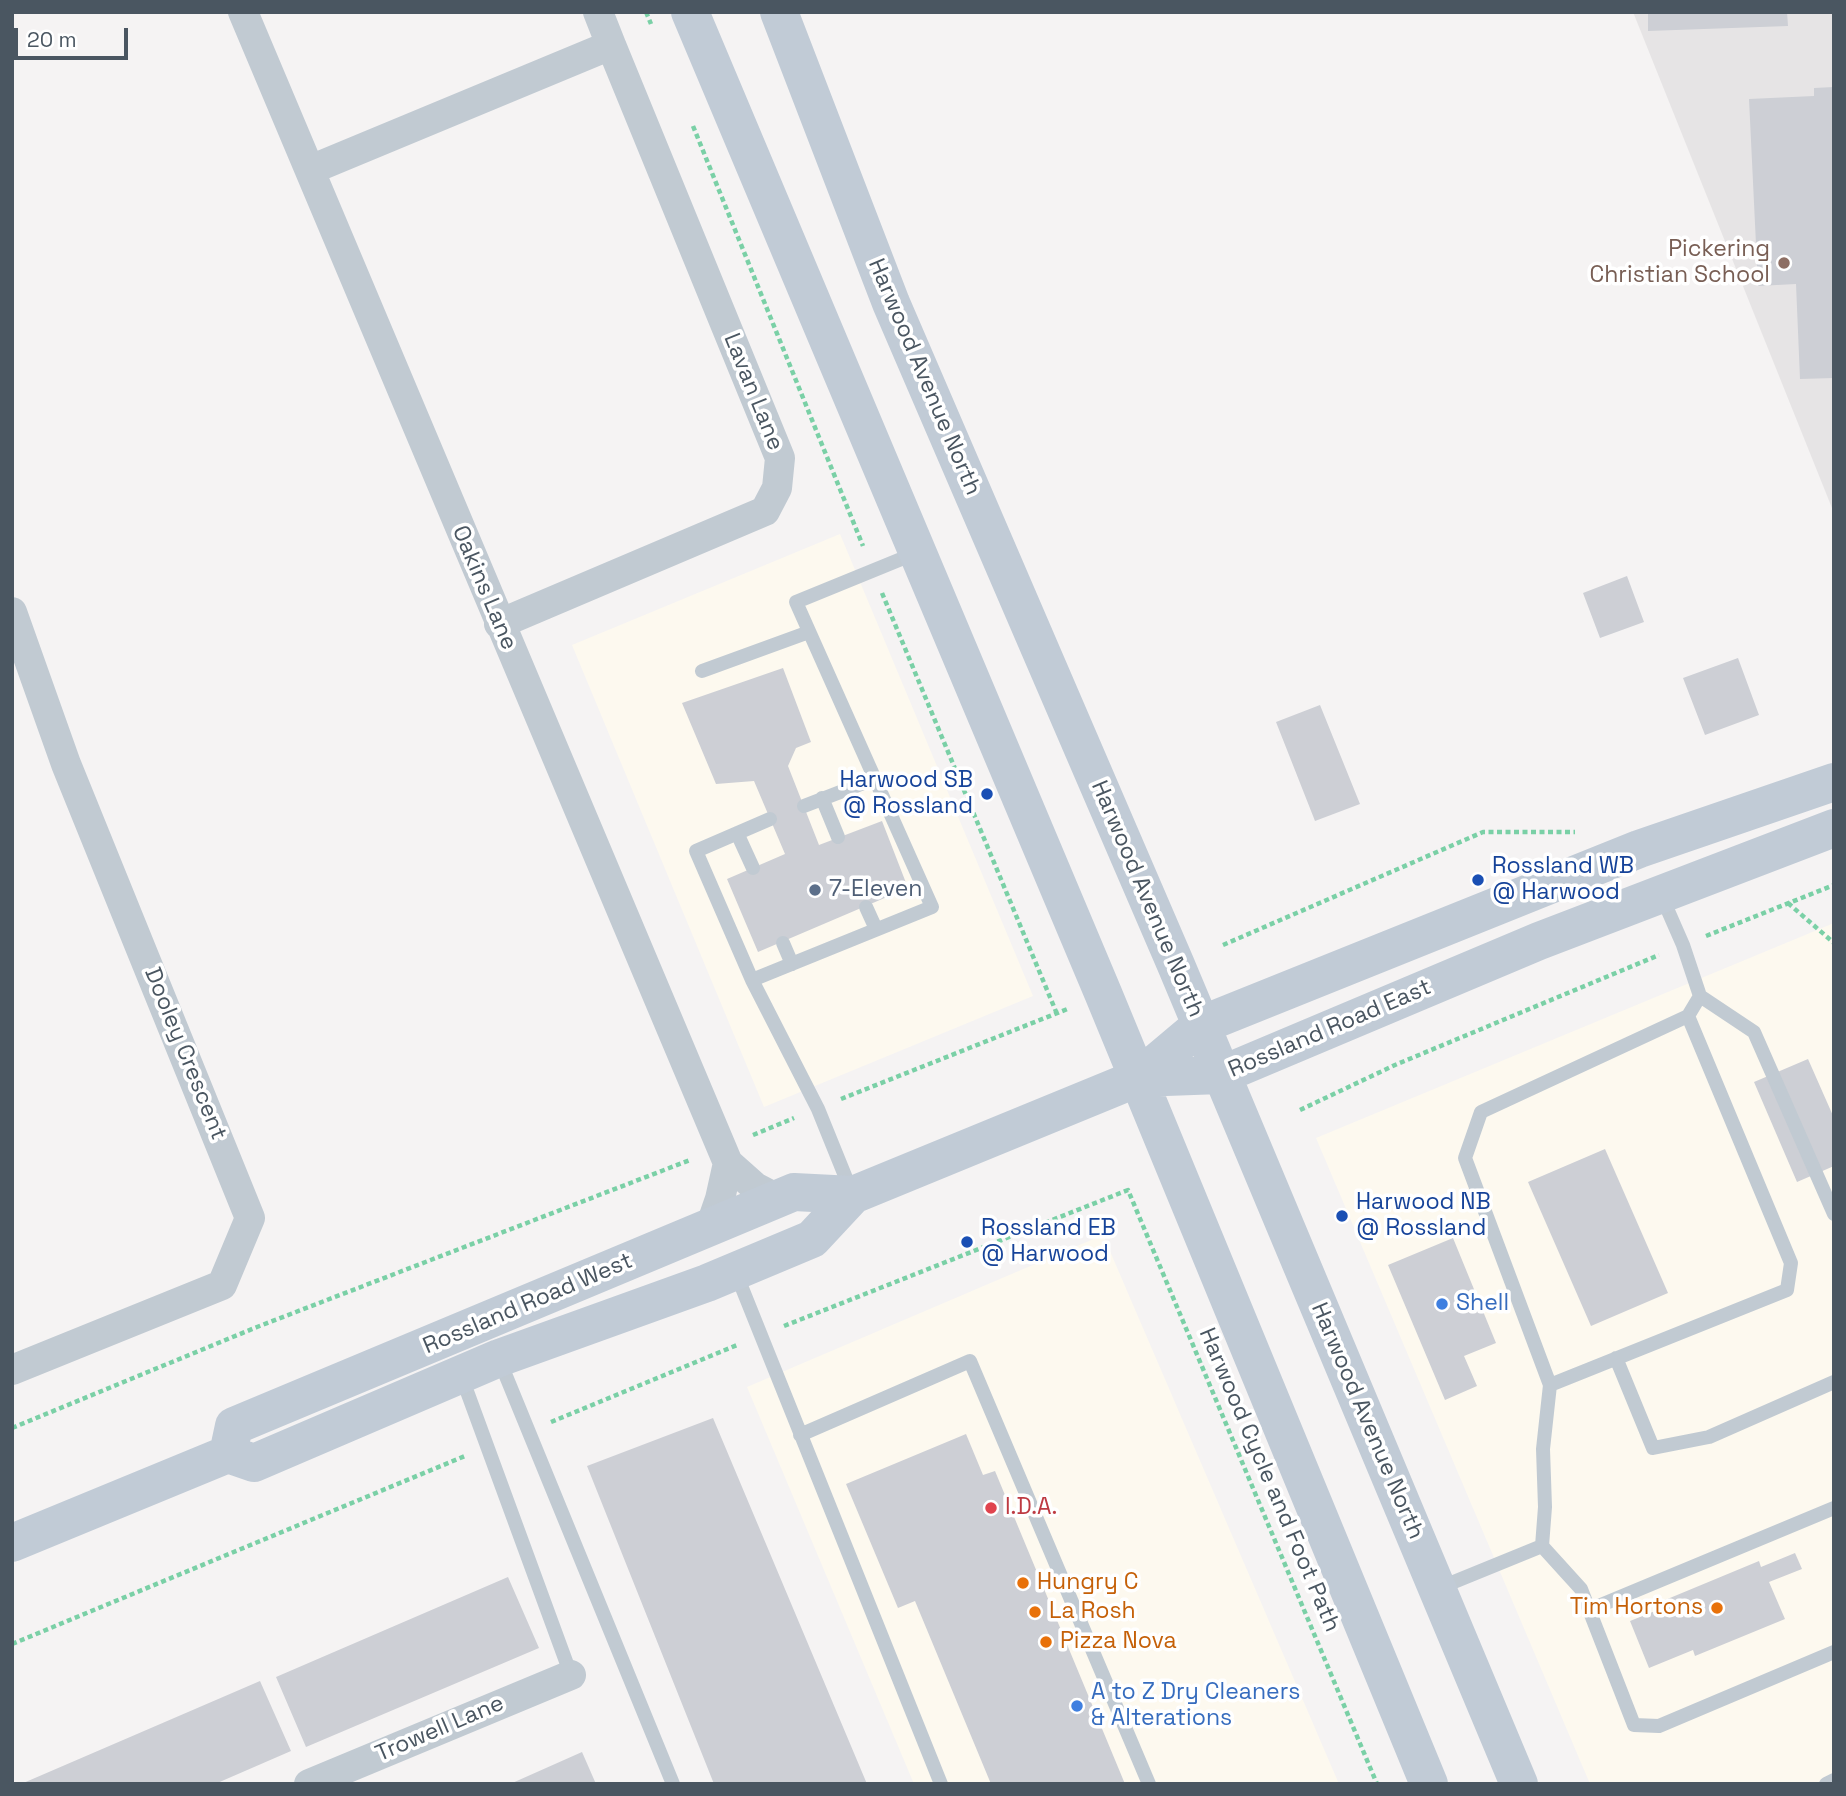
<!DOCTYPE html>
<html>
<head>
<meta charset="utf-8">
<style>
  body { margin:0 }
  #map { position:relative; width:1846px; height:1796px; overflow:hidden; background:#f5f3f3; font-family:"Space Grotesk",sans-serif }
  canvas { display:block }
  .frame { position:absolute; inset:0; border:14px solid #4a5661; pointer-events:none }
  .scale { position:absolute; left:14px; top:28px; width:114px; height:32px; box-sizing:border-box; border:4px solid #4a5661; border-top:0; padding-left:9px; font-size:21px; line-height:24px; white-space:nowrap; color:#4a5661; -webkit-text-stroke:5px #fff; paint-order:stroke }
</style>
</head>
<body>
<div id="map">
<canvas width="1846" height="1796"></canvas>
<div class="frame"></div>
<div class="scale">20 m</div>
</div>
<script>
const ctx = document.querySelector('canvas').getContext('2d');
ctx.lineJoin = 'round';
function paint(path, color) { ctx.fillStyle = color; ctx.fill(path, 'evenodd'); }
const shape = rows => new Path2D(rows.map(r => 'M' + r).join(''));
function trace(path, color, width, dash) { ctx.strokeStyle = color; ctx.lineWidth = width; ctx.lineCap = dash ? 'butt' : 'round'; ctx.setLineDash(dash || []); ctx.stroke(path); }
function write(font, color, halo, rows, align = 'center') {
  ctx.font = font + ' "Space Grotesk",sans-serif'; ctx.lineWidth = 7; ctx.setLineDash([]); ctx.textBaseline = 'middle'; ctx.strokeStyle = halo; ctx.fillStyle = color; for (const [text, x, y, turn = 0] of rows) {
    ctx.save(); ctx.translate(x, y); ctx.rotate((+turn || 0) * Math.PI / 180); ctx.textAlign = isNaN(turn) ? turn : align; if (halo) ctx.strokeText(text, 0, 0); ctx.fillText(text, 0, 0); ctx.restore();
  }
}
const commercial = shape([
  [840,534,1033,996,764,1107,572,645],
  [1834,923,1834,1784,1590,1784,1316,1138],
  [1103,1235,1339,1784,914,1784,747,1387]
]);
const education = shape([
  [1633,12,1834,12,1834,513]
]);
const building = shape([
  [1648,12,1787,12,1788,26,1648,31],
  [1834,87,1834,378,1800,379,1796,284,1758,286,1749,99,1814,96,1814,88],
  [1627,576,1644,622,1600,638,1583,593],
  [1738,658,1759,715,1705,735,1683,678],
  [783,668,811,742,796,748,788,766,819,845,882,821,908,888,758,952,727,879,785,854,754,781,716,784,682,703],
  [1320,705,1360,804,1315,821,1276,722],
  [1808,1059,1834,1118,1834,1166,1797,1182,1754,1082],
  [1605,1149,1668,1293,1591,1326,1528,1182],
  [1453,1238,1496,1343,1464,1356,1477,1386,1445,1400,1388,1265],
  [713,1418,867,1784,714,1784,587,1466],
  [966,1434,983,1475,995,1471,1125,1784,991,1784,915,1601,898,1608,846,1484],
  [1795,1553,1802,1569,1769,1582,1785,1619,1695,1656,1693,1650,1649,1668,1630,1621,1655,1611,1653,1605,1759,1561,1761,1567],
  [508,1577,539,1648,306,1747,276,1677],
  [260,1681,291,1751,215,1784,21,1784],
  [582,1752,596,1784,510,1784]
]);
const path = shape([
  [646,12,651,24],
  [693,126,863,546],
  [882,593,1057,1014],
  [1788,903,1834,943],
  [1706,936,1834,885],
  [1223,945,1483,832,1575,832],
  [841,1099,1070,1008],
  [1300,1110,1395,1065,1659,955],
  [753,1135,794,1118],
  [784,1326,1128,1190,1377,1784],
  [551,1422,737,1345],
  [12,1428,257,1327,690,1160],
  [12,1644,465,1456]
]);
const service = shape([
  [702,671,809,632],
  [822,798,838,837],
  [804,806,874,779],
  [737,833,753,868],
  [866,907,876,929],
  [783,943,792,964],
  [752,980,696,851,770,819],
  [1700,996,1754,1032,1834,1214],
  [852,1193,818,1109,752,980,932,907,796,602,916,553],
  [736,1273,941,1784],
  [1616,1358,1653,1448,1709,1437,1834,1382],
  [499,1359,673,1784],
  [461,1375,571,1675],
  [1550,1385,1787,1290,1791,1263,1688,1016],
  [800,1435,970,1361,1149,1784],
  [1542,1546,1581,1589,1634,1725,1659,1726,1834,1652],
  [1439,1588,1542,1546,1545,1507,1543,1449,1550,1385,1465,1158,1481,1112,1688,1016,1700,996,1683,945,1662,897],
  [1589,1610,1834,1508],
  [1826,1784,1834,1780]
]);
const minor = shape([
  [243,12,728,1163,755,1187,778,1199],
  [598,12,611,45],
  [310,170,611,45,780,458,777,488,765,511,499,624],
  [12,612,66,764,250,1218,222,1285,12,1370],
  [710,1228,720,1199,728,1163],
  [309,1784,571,1675]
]);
const secondary = shape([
  [690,12,1103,993,1429,1784],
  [779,12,891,303,1176,965,1519,1784],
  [1138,1078,1221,1075,1539,941,1834,828],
  [228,1454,234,1426,794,1192,853,1195],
  [12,1543,228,1454,254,1463,499,1358,707,1283,812,1239,853,1195,1138,1078,1201,1025,1639,849,1834,782]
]);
const markers = [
  [1784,263,7,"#8d6e63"],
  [987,794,7,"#1a4fb4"],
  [1478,880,7,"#1a4fb4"],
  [815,890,7,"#5c6f8a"],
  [1342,1216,7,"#1a4fb4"],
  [967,1242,7,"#1a4fb4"],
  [1442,1304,7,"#3f7fe0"],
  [991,1508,7,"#e0444e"],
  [1023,1583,7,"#e8710a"],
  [1717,1608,7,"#e8710a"],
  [1035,1612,7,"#e8710a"],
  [1046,1642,7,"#e8710a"],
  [1077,1706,7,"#3f7fe0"]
];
const educationNames = [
  ["Pickering",1770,250],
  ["Christian School",1770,276]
];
const streetNames = [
  ["Harwood Avenue North",924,377,67],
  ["Lavan Lane",753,392,68],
  ["Oakins Lane",484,588,67],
  ["Harwood Avenue North",1147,899,67],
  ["Rossland Road East",1330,1029,-23],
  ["Dooley Crescent",185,1054,68],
  ["Rossland Road West",528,1304,-23],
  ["Harwood Avenue North",1367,1421,67],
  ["Harwood Cycle and Foot Path",1269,1480,67],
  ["Trowell Lane",440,1729,-23]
];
const transitNames = [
  ["Harwood SB",973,781,"right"],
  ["@ Rossland",973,807,"right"],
  ["Rossland WB",1492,867],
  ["@ Harwood",1492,893],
  ["Harwood NB",1356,1203],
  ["@ Rossland",1356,1229],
  ["Rossland EB",981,1229],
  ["@ Harwood",981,1255]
];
const serviceNames = [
  ["7-Eleven",829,890]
];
const shopNames = [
  ["Shell",1456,1304],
  ["A to Z Dry Cleaners",1091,1693],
  ["& Alterations",1091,1719]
];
const healthNames = [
  ["I.D.A.",1005,1508]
];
const foodNames = [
  ["Hungry C",1037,1583],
  ["Tim Hortons",1703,1608,"right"],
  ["La Rosh",1049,1612],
  ["Pizza Nova",1060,1642]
];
paint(commercial, '#fdf9ef');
paint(education, '#e6e4e5');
paint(building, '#cdcfd5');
trace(path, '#7ad0a6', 4.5, [5, 3.5]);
trace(service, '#c1cad2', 14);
trace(minor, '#c1cad2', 30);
trace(secondary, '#c1cbd6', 38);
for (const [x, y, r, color] of markers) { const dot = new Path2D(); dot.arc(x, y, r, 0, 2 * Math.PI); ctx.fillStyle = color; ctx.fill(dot); trace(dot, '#fff', 2.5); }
write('23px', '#785e54', '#fff', educationNames, 'right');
write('23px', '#4a5661', '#fff', streetNames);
write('23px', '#164399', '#fff', transitNames, 'left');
write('23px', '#4e5e75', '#fff', serviceNames, 'left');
write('23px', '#366cbe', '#fff', shopNames, 'left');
write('23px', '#be3a42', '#fff', healthNames, 'left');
write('23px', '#c56008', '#fff', foodNames, 'left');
</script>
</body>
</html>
